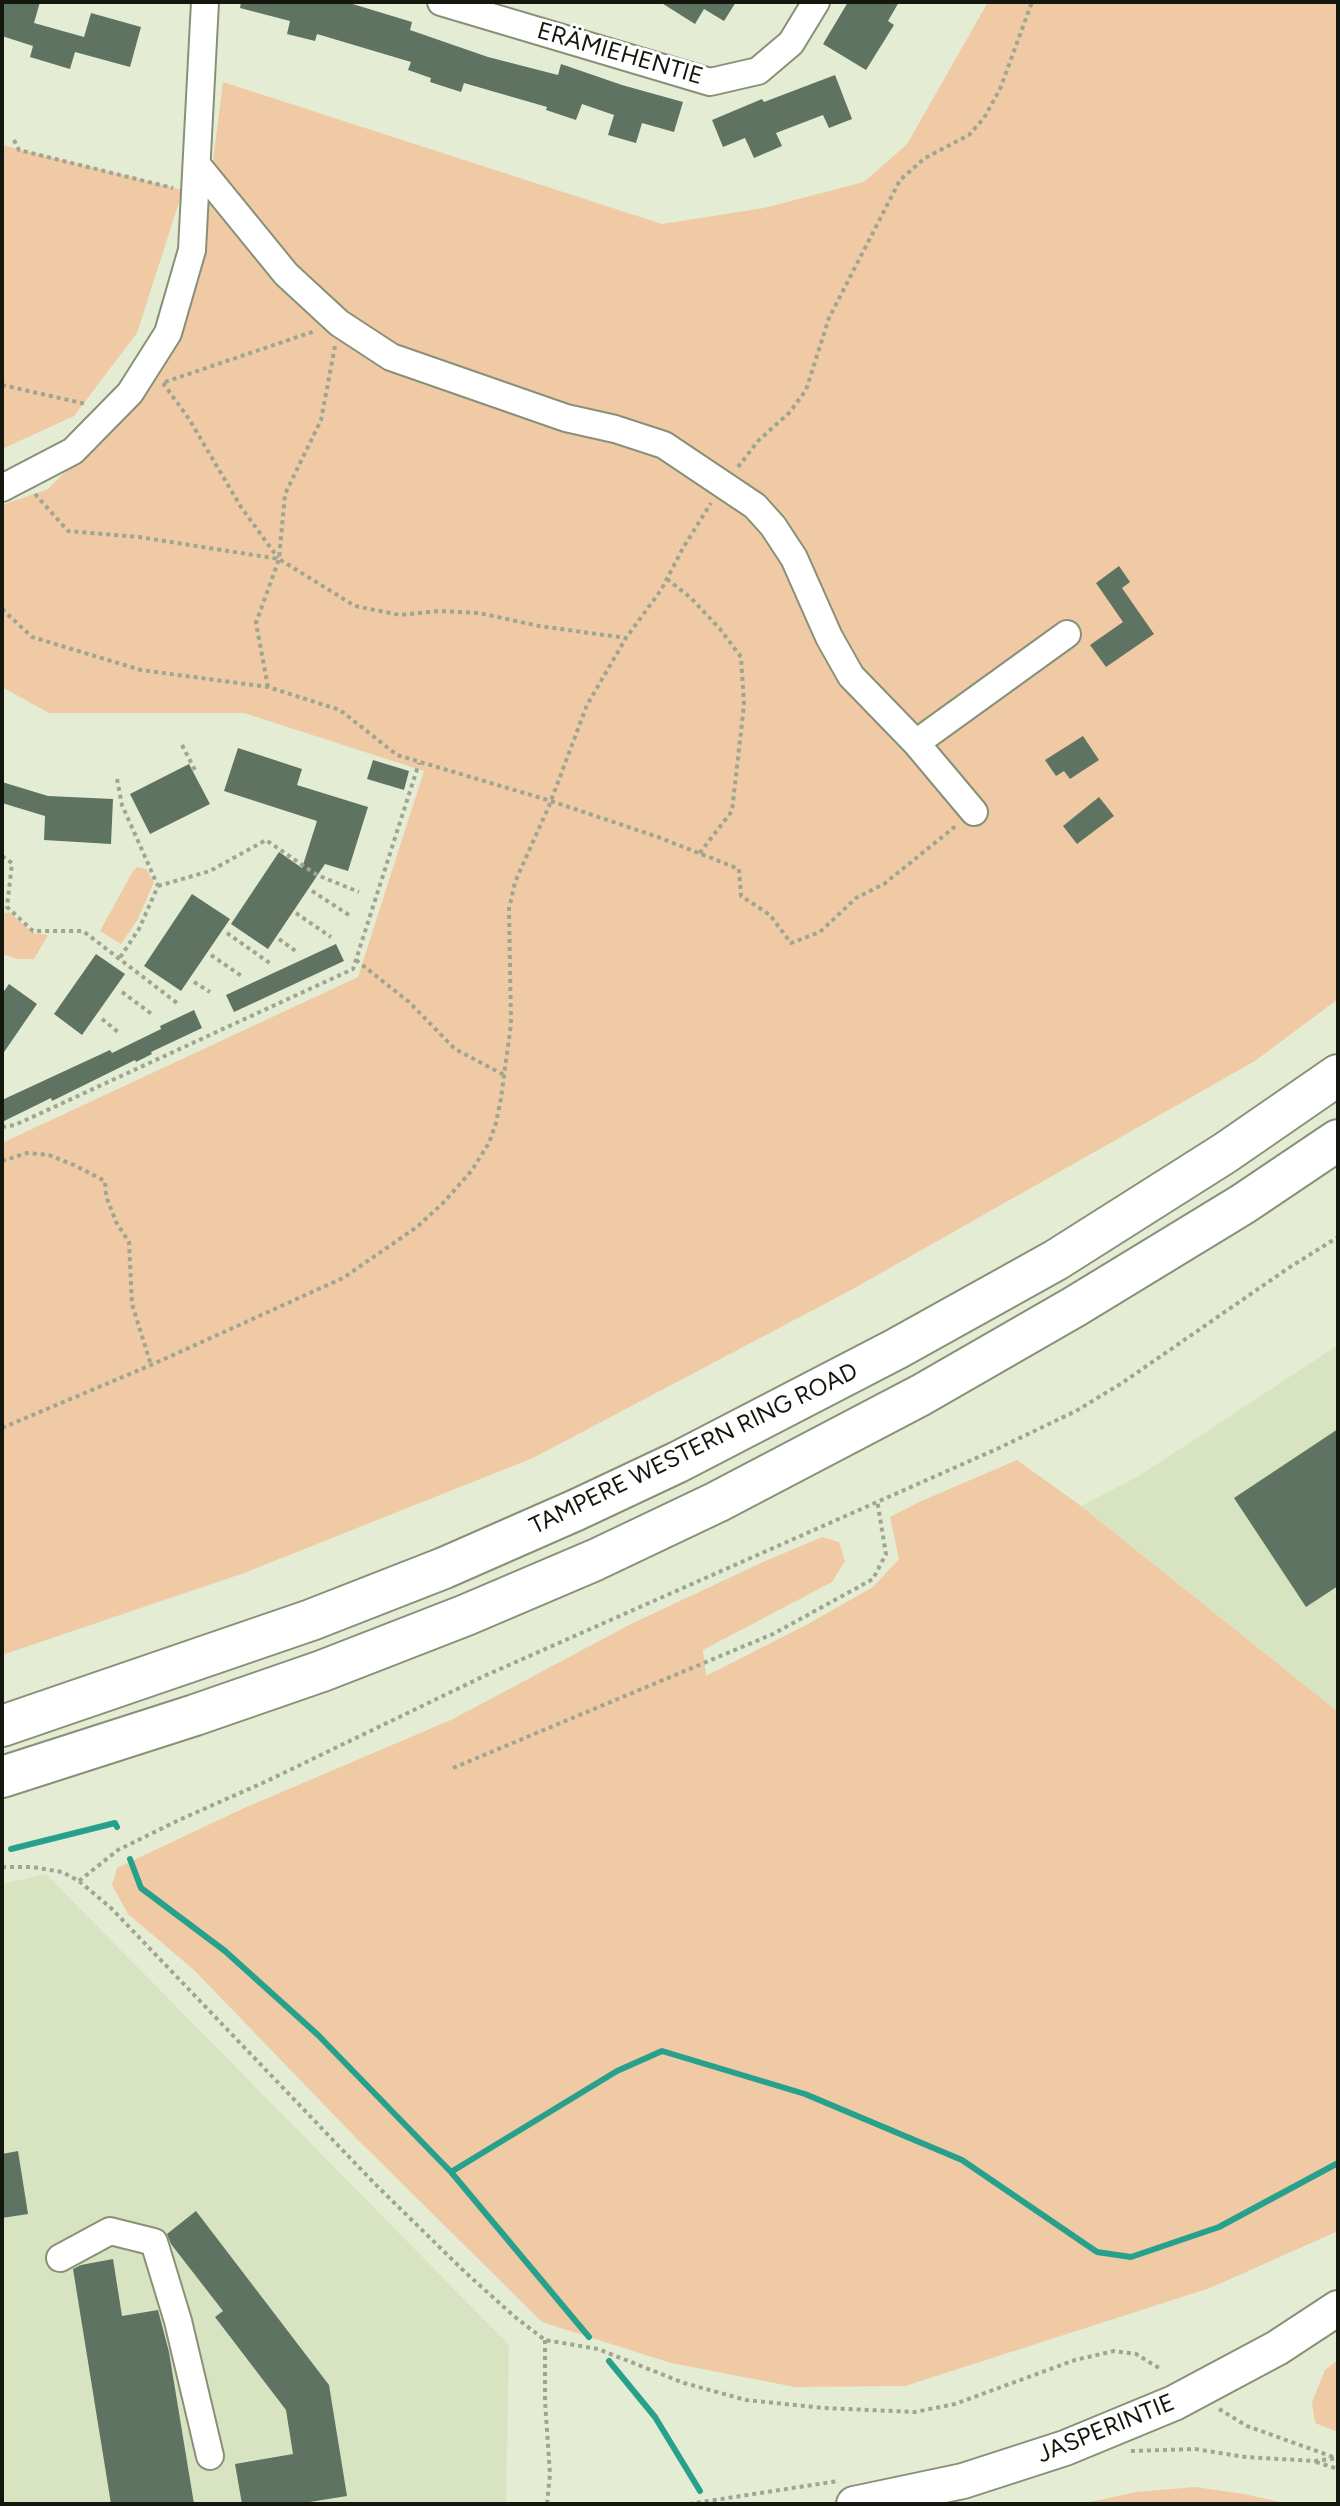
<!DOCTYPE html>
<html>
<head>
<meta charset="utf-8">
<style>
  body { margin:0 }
  #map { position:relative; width:1340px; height:2506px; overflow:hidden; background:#e4edd3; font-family:Figtree,sans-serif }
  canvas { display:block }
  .frame { position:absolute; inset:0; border:4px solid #14170e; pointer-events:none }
</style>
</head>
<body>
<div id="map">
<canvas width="1340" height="2506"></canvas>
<div class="frame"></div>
</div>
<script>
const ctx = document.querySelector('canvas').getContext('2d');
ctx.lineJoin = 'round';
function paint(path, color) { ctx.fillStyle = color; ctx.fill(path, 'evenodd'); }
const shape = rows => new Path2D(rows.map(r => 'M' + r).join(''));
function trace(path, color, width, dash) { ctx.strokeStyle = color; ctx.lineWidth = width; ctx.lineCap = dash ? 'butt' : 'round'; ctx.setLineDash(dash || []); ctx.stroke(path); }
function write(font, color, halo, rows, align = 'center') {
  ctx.font = font + ' Figtree,sans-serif'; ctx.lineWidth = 6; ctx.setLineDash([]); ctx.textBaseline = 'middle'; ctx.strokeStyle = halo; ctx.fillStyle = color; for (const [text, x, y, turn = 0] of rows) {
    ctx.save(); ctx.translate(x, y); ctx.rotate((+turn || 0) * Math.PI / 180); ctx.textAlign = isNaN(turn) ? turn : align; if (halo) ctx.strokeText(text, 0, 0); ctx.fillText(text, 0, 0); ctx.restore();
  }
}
const built = shape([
  [1338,1345,1338,1712,1081,1506,1139,1476],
  [46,1874,509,2345,506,2504,2,2504,2,1884]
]);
const green = shape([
  [988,2,1338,2,1338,999,1255,1061,851,1290,533,1458,244,1573,2,1655,2,1143,358,977,424,771,244,713,49,713,2,687,2,505,48,489,141,396,201,255,223,82,662,224,764,208,864,182,907,144],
  [2,145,183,190,137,333,74,416,2,449],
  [137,867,146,869,154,882,138,919,121,944,100,931,133,871],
  [9,912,33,933,48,935,34,959,17,959,2,954,2,914],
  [1017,1460,1081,1506,1338,1712,1338,2231,1210,2288,905,2386,795,2387,671,2363,542,2322,358,2140,194,1970,128,1914,112,1885,117,1868,242,1809,453,1719,631,1624,763,1562,822,1537,839,1542,845,1561,832,1582,703,1650,706,1676,808,1624,873,1587,899,1559,890,1517,919,1502],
  [1338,2360,1338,2432,1315,2423,1312,2402,1325,2370],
  [1195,2487,1244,2494,1289,2504,1081,2504,1136,2492]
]);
const stream = shape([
  [11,1849,115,1823,117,1827],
  [130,1859,141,1888,225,1951,318,2035,451,2172,589,2337],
  [451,2172,617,2071,662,2051,805,2094,962,2160,1097,2252,1131,2257,1219,2227,1338,2163],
  [609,2361,655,2417,700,2491]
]);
const building = shape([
  [2,2,40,2,34,23,84,37,91,13,141,27,130,67,75,52,70,69,30,57,33,46,2,36],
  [241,2,346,2,412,22,410,30,488,57,558,75,561,64,622,85,683,102,674,132,642,123,636,143,608,135,614,115,582,104,576,120,546,110,547,107,464,83,461,92,430,82,431,78,408,70,411,62,317,34,315,41,287,34,290,21,240,8],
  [660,2,736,2,724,21,704,9,695,24],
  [848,2,899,2,888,21,894,25,866,70,823,44],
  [835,75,852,119,829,128,823,115,776,133,782,146,754,158,745,138,723,147,712,120,762,99,764,102],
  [1119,566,1130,582,1122,588,1154,634,1106,667,1090,645,1123,622,1096,583],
  [1083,736,1099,760,1070,779,1064,771,1056,776,1045,760],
  [238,748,302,769,297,785,368,807,348,871,325,864,268,949,231,924,279,852,302,868,317,821,224,791],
  [373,760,409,771,404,790,367,779],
  [189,764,210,804,150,834,130,794],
  [2,782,48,796,113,799,111,844,44,840,45,816,2,803],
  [1099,797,1114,816,1077,844,1063,826],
  [192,894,230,919,181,991,144,966],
  [336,944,344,961,234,1012,226,995],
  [96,954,125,974,82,1035,54,1014],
  [9,984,37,1004,2,1055,2,994],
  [194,1010,202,1028,151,1052,152,1054,136,1062,135,1060,52,1101,51,1098,2,1122,2,1100,110,1050,112,1053,161,1029,160,1026],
  [1338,1429,1338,1586,1306,1607,1234,1498],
  [18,2151,28,2214,2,2218,2,2154],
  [196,2211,329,2385,347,2496,297,2504,242,2504,235,2464,293,2454,286,2410,215,2317,223,2311,171,2244,167,2234],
  [113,2259,122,2316,158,2310,169,2352,194,2504,111,2504,73,2269,81,2265]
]);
const path = shape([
  [14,140,19,150,173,188],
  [165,382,315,331],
  [163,383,189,419,241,507,278,558],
  [2,385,86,404],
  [738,467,758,441,790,412,806,390,829,318,900,180,925,158,969,135,984,118,1000,89,1032,2],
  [35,494,68,531,139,537,279,559,355,606,400,615,439,611,479,613,539,626,626,638],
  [667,579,691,598,720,629,741,657,744,705,732,811,699,854],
  [2,609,32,637,141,670,268,687,340,710,397,755,551,801,658,837,739,869,741,896,770,915,791,943,820,932,856,898,884,884,957,825],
  [268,687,256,623,279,559,285,494,321,420,335,346],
  [182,745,196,772],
  [117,779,122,805,158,886,139,929,119,959],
  [2,856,12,863,7,907,33,931,83,931,177,1003],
  [158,886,210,871,266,840,317,875,359,892],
  [312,891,352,917],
  [296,913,331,937],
  [227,933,271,964],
  [279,939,297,952],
  [211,955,243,977],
  [356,960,409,1002,455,1049,504,1075],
  [194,982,210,992],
  [122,992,153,1015],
  [102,1019,118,1032],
  [2,1127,15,1125,353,969,419,763],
  [2,1161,27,1153,49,1155,74,1165,105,1181,106,1196,116,1222,129,1242,132,1304,151,1365],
  [2,1428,151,1365,343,1278,417,1227,444,1202,472,1170,489,1143,496,1123,501,1098,511,1024,509,909,515,882,549,806,587,705,626,638,661,590,683,548,711,503],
  [453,1768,773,1634,873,1579,886,1554,877,1500],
  [2,1867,32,1867,62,1872,79,1881,111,1908,375,2184,466,2273,515,2317,545,2340,598,2349,684,2383,746,2400,824,2408,915,2412,955,2404,1075,2360,1114,2351,1136,2354,1159,2368],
  [79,1881,118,1850,179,1820,267,1781,482,1677,999,1448,1076,1411,1122,1383,1287,1269,1338,1237],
  [545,2340,545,2401,550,2474,547,2504],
  [1219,2409,1247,2426,1336,2458],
  [1131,2451,1195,2449,1245,2457,1315,2461,1338,2458],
  [1316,2462,1338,2469],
  [689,2504,838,2481]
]);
const minor = shape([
  [441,2,710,82,758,71,791,43,816,2],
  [198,166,286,274,339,323,391,357,566,418,615,429,664,445,755,506,773,526,794,558,829,637,851,676,916,743,974,812],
  [2,488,73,451,130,393,168,333,192,250,205,2],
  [916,743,1067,634],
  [60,2258,110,2231,154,2242,178,2321,210,2456]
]);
const major = shape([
  [854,2504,963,2481,1065,2448,1174,2403,1277,2348,1338,2308]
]);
const highway = shape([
  [2,1726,311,1620,444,1568,576,1510,678,1462,896,1349,1056,1260,1225,1153,1338,1075],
  [2,1777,195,1715,322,1671,466,1615,595,1560,717,1502,921,1395,1074,1307,1243,1204,1338,1140]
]);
const streetNames = [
  ["ERÄMIEHENTIE",620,54,16],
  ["TAMPERE WESTERN RING ROAD",694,1449,-26],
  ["JASPERINTIE",1106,2429,-22]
];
paint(built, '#d8e3c1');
paint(green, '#efcaa5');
trace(stream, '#28a18c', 6);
paint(building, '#5e7362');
trace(minor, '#889078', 30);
trace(major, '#889078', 38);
trace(highway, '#889078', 44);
trace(path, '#9ea591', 4, [4, 4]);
trace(minor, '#fff', 26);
trace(major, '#fff', 34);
trace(highway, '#fff', 40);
write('24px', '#14170e', '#fff', streetNames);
</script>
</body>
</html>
